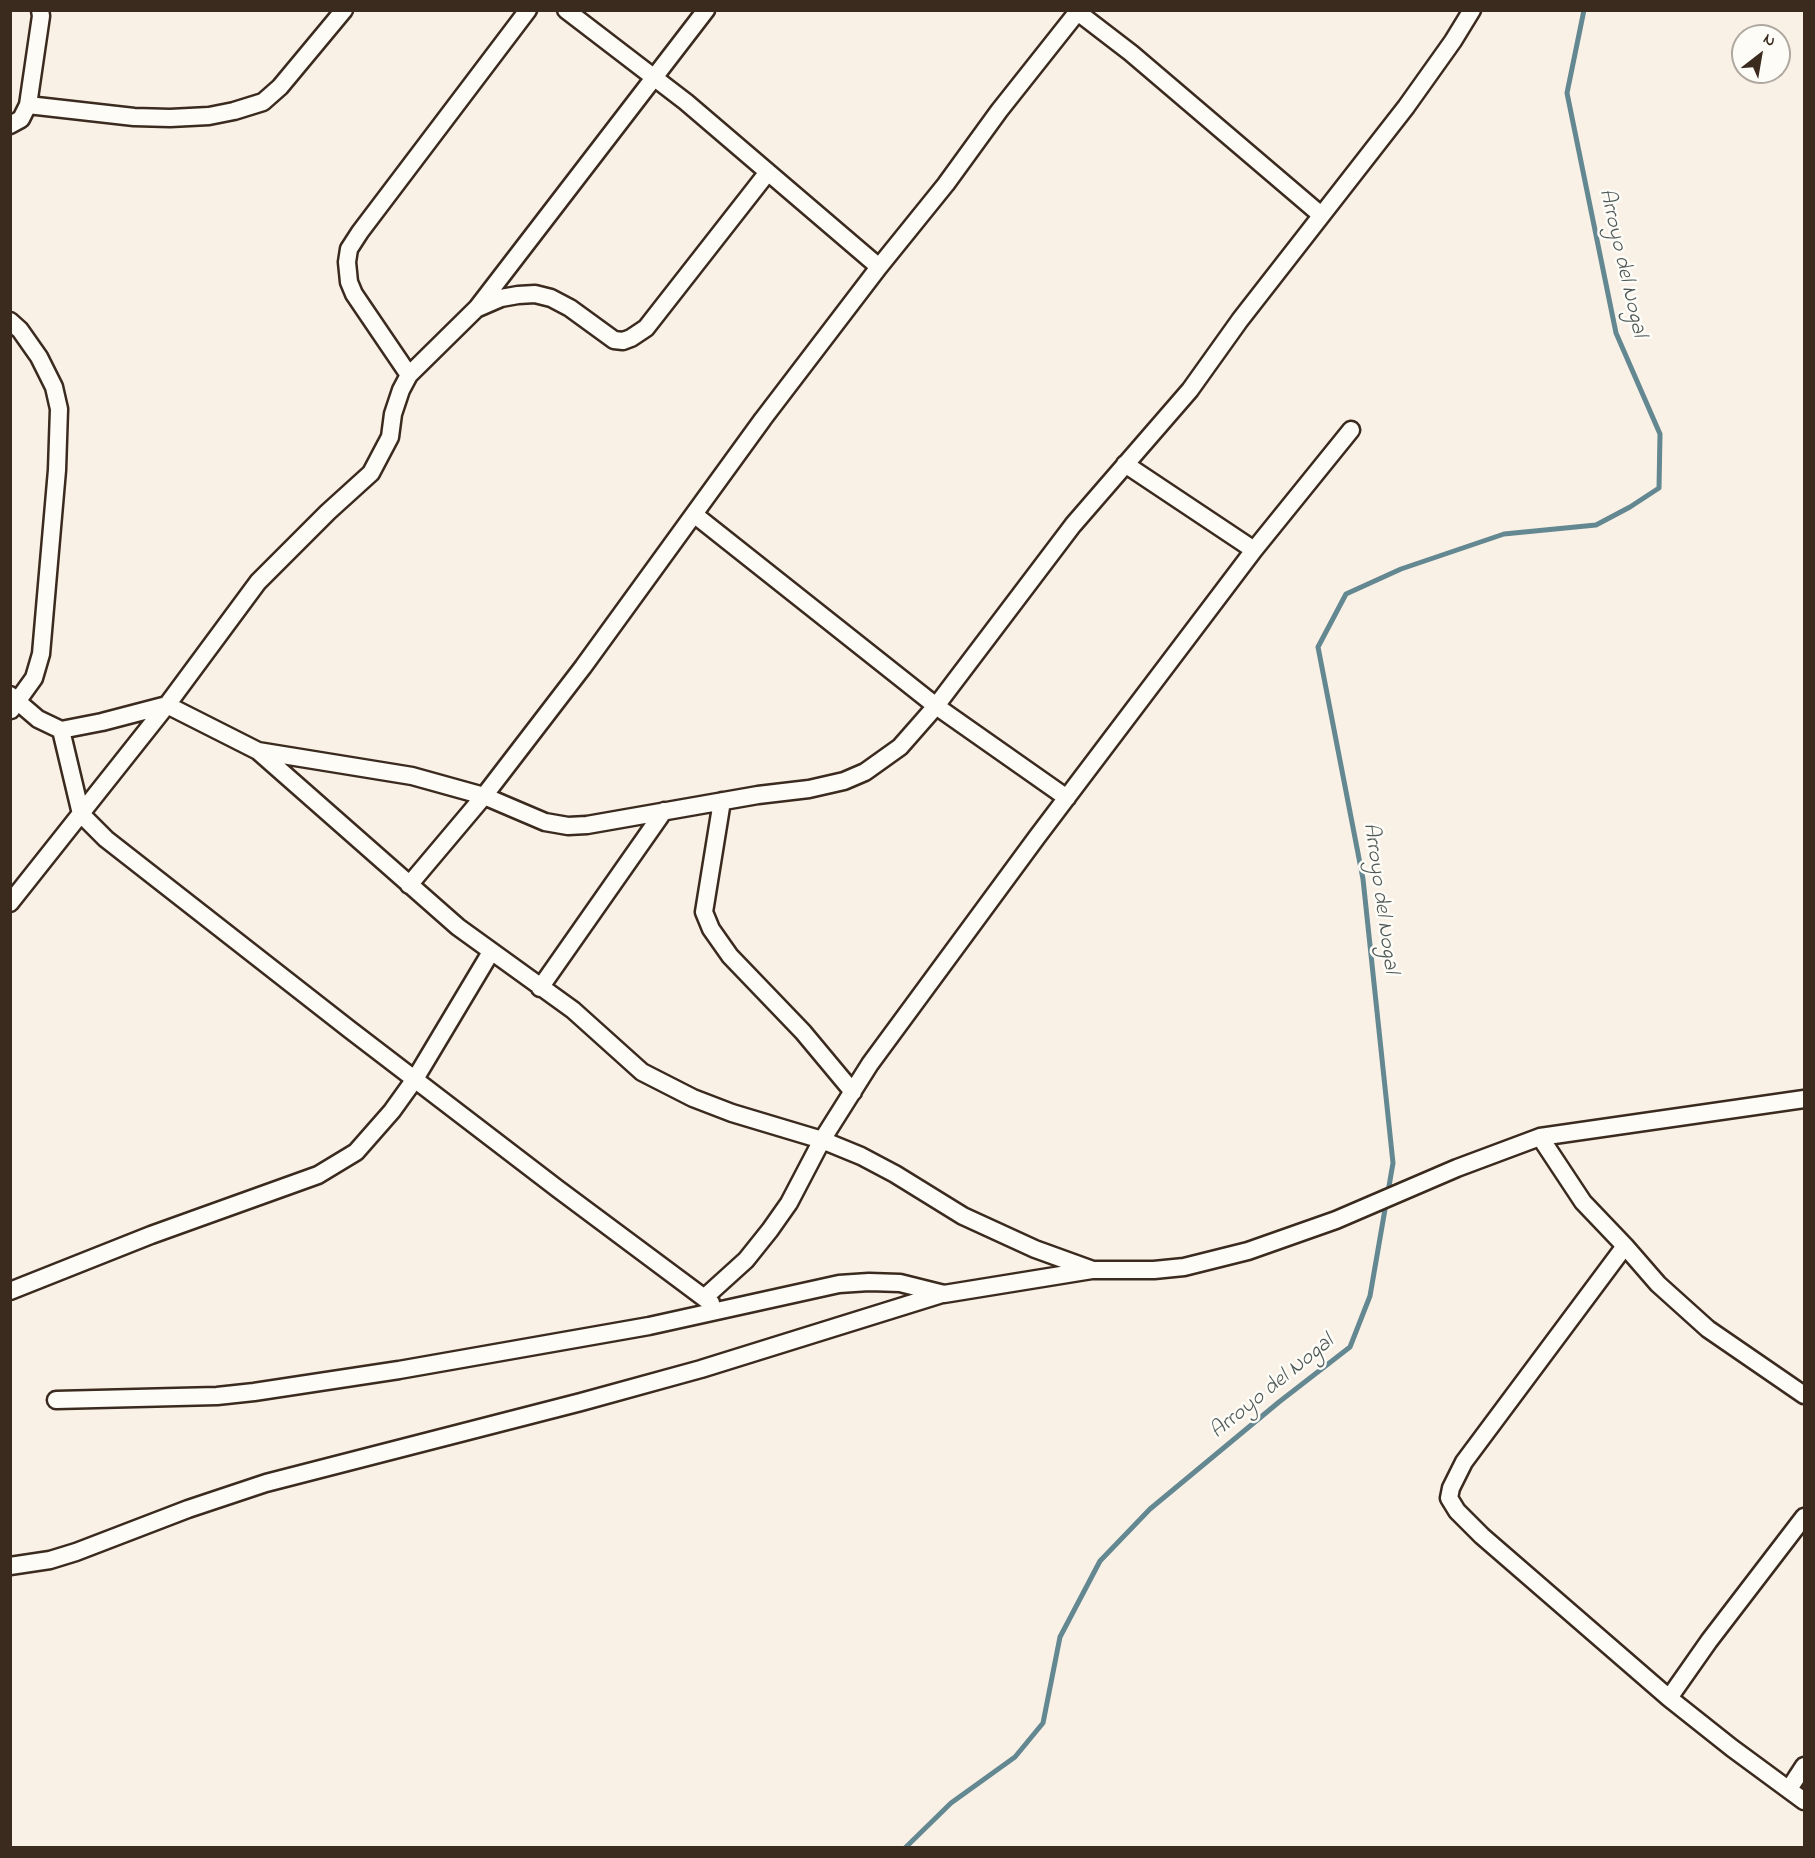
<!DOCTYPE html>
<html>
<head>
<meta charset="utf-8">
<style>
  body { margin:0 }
  #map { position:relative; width:1815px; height:1858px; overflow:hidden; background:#faf1e6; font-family:"Indie Flower",sans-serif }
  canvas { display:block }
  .frame { position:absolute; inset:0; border:12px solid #3b2a1e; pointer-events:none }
  .north { position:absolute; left:1731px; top:24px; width:60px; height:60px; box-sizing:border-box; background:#fdfcf7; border:2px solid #afa8a0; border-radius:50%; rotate:31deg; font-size:16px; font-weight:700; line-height:24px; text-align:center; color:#3b2a1e }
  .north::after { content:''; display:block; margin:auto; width:21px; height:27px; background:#3b2a1e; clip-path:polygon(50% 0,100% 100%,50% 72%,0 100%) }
</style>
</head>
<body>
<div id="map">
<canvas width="1815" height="1858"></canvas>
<div class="frame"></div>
<div class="north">N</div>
</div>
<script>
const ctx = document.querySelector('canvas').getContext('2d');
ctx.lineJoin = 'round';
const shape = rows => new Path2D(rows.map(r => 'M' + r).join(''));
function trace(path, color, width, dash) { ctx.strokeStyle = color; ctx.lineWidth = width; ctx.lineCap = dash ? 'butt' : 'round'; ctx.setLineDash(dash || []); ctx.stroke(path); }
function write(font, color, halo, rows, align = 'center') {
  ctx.font = font + ' "Indie Flower",sans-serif'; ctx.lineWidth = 5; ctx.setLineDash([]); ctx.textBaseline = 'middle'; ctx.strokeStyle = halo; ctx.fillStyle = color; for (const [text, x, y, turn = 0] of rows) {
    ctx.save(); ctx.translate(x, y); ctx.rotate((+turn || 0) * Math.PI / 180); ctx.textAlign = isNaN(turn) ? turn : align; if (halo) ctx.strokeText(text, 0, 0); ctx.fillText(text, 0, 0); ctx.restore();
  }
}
const stream = shape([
  [905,1848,951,1803,1015,1757,1043,1723,1060,1637,1100,1561,1150,1509,1279,1402,1350,1347,1370,1296,1393,1163,1363,879,1318,647,1346,594,1401,569,1504,534,1596,525,1630,507,1659,488,1660,434,1616,333,1567,93,1584,10]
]);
const street = shape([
  [566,10,686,102,879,267],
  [1075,10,1131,53,1321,215],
  [28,105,134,117,170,118,209,116,234,111,263,102,280,87,344,10],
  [10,125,21,119,28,105,41,16,40,10],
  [478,308,501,298,518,295,535,294,551,298,570,308,614,340,623,341,631,338,646,328,768,172],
  [10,321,20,330,39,357,54,387,59,409,57,470,41,654,34,678,11,710],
  [409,375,354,294,349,282,347,262,349,249,360,232,528,10],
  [1125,464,1254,550],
  [695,515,936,706,1067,798],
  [10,695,38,719,61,730,102,722,167,705,258,751,458,927,573,1010,642,1072,693,1098,732,1113,822,1140,861,1156,895,1174,963,1216,1035,1249,1093,1270,1154,1270,1184,1267,1248,1251,1336,1220,1457,1168,1540,1137,1804,1099],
  [61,730,81,814,106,839,349,1029,558,1189,711,1303],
  [258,751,412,776,484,796,545,822,568,826,587,825,758,795,809,789,844,781,865,772,900,747,936,706,1073,525,1190,390,1240,320,1406,107,1453,41,1472,10],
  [722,801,704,912,711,929,730,956,803,1032,853,1092],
  [409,885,484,796,583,667,763,419,879,267,946,184,999,111,1079,10],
  [10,903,167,705,258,582,328,512,371,473,390,437,393,414,401,390,409,375,477,308,706,10],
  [540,988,664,811],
  [1540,1137,1583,1202,1625,1246,1464,1462,1451,1488,1449,1498,1457,1511,1482,1536,1669,1698,1732,1748,1804,1801],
  [1625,1246,1658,1284,1708,1329,1804,1395],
  [10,1291,151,1235,318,1175,356,1152,392,1111,415,1079,491,952],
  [704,1298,746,1260,770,1230,789,1203,822,1140,870,1064,1037,837,1254,550,1351,430],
  [56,1400,217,1396,254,1392,399,1370,649,1326,839,1284,869,1282,900,1283,944,1294,1092,1270],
  [10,1566,50,1560,76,1552,188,1509,266,1483,581,1402,701,1369,942,1294],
  [1669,1698,1709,1641,1804,1517],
  [1789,1789,1804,1766]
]);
const waterNames = [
  ["Arroyo del Nogal",1621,263,77],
  ["Arroyo del Nogal",1379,898,82],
  ["Arroyo del Nogal",1273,1388,-39]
];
trace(stream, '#638891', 5);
trace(street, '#3b2a1e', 21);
trace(street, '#fdfcf7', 16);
write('italic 22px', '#4f5958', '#fdfcf7', waterNames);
</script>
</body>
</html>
